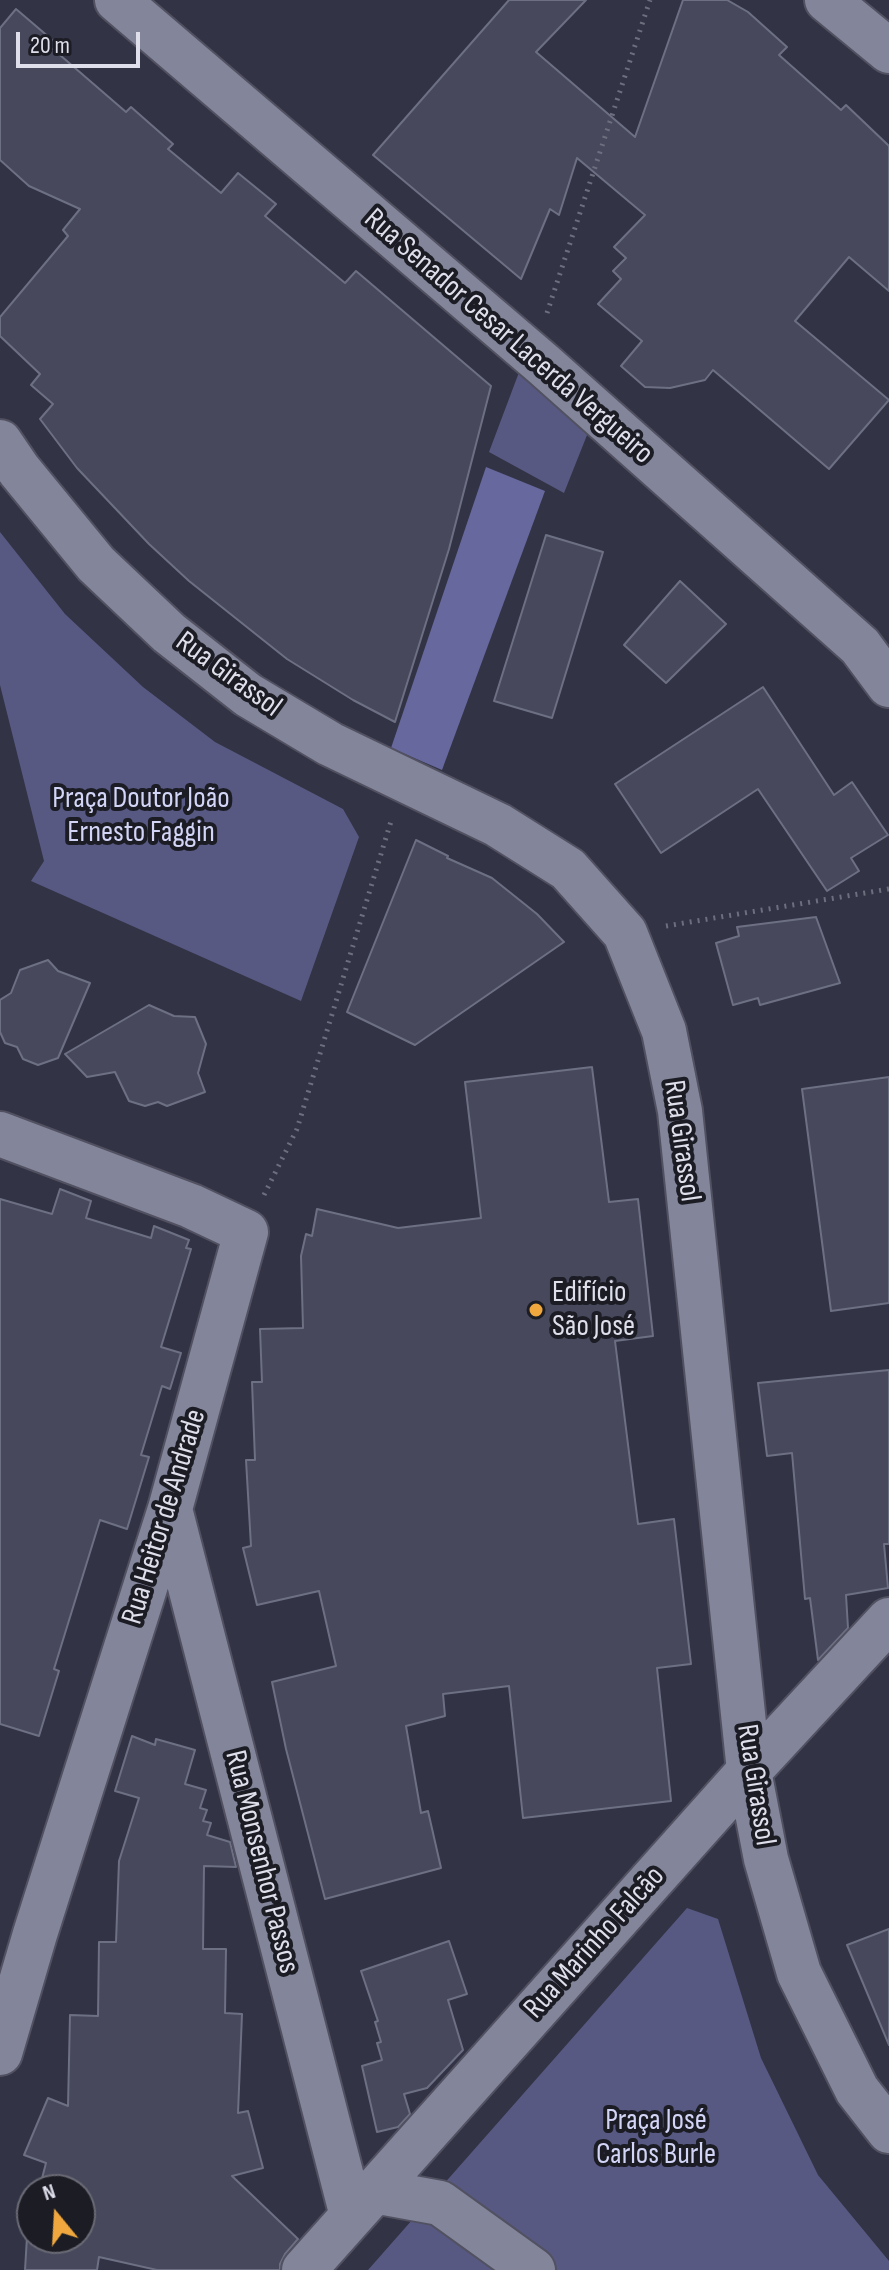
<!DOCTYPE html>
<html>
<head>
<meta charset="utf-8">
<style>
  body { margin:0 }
  #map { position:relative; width:889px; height:2270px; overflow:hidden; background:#323345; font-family:"Sofia Sans Condensed",sans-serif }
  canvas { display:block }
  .north { position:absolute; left:16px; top:2174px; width:80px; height:80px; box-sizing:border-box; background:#1b1c24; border:2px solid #696a74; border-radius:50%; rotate:342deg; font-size:22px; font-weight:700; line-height:32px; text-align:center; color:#dedfeb }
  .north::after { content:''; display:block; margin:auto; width:28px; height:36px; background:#efa73e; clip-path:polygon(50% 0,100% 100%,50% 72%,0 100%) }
  .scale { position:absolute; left:16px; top:32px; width:124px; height:36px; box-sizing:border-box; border:4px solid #dedfeb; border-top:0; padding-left:10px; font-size:24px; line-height:28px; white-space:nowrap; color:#dedfeb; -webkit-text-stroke:6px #1b1c24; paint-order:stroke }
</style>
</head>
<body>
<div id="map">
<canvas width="889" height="2270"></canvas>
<div class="north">N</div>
<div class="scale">20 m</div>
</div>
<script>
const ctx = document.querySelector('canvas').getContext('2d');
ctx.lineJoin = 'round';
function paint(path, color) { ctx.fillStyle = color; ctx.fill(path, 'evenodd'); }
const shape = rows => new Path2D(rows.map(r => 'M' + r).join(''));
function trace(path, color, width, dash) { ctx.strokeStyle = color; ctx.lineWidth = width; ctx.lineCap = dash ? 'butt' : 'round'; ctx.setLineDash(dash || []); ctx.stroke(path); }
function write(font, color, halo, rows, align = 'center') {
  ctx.font = font + ' "Sofia Sans Condensed",sans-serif'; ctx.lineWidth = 8; ctx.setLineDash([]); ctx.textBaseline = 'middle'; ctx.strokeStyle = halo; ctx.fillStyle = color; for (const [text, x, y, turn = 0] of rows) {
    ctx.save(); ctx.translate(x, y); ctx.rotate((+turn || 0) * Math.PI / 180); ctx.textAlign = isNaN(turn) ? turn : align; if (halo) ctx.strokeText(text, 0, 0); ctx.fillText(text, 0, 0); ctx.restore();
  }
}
const green = shape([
  [521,367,593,420,564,493,489,452],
  [0,532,65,614,143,687,215,742,343,809,359,837,301,1001,31,881,44,861,0,685],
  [687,1908,718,1919,761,2058,818,2175,889,2261,889,2270,368,2270]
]);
const forest = shape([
  [486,467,545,491,442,770,391,748]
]);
const building = shape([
  [509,0,586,0,536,52,635,137,683,0,727,0,748,12,787,47,779,55,841,110,846,105,889,146,889,291,849,257,795,321,889,400,829,469,713,370,705,380,670,388,645,387,621,366,642,341,598,304,621,279,613,271,626,258,614,247,645,215,577,158,559,215,550,209,521,279,373,155,509,0],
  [16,9,57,44,53,49,126,112,131,107,173,144,168,149,221,193,238,173,276,204,265,216,345,283,356,271,491,386,449,549,395,722,353,700,287,659,189,581,149,544,77,468,40,419,53,404,31,385,40,374,0,336,0,317,68,236,63,230,80,209,29,186,0,160,0,28,16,9],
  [546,535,603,552,552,718,494,701,546,535],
  [680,581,726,624,666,683,624,645,680,581],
  [763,687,834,795,852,782,888,835,851,858,859,871,827,891,758,789,661,853,615,784,763,687],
  [416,840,448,856,447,858,492,878,537,914,564,942,415,1045,347,1012,416,840],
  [816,917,840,983,760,1005,758,998,733,1005,716,943,739,936,737,927,816,917],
  [48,960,58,971,90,983,58,1058,38,1065,23,1059,17,1047,5,1043,0,1032,0,1000,11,993,20,970,48,960],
  [149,1005,174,1016,195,1017,206,1044,198,1073,205,1092,167,1106,158,1102,145,1106,129,1101,115,1072,87,1077,65,1054,149,1005],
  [592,1067,609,1202,638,1199,653,1336,615,1341,638,1524,674,1519,691,1664,657,1668,671,1801,523,1818,509,1686,443,1694,445,1716,406,1726,421,1813,428,1811,441,1868,325,1899,286,1749,272,1682,336,1666,319,1591,257,1605,243,1548,251,1546,246,1460,255,1460,252,1382,262,1382,260,1329,303,1328,301,1256,306,1234,312,1236,317,1209,398,1228,481,1218,465,1082,592,1067],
  [889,1077,889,1303,831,1311,802,1089,889,1077],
  [60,1189,91,1201,86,1218,151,1238,154,1226,189,1240,186,1248,191,1249,161,1347,181,1353,170,1389,162,1386,141,1455,149,1457,127,1529,100,1520,54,1669,59,1671,39,1736,0,1724,0,1199,52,1214,60,1189],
  [889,1370,889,1544,884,1544,888,1588,846,1595,848,1628,818,1660,810,1598,805,1599,792,1453,767,1456,758,1383,889,1370],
  [132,1736,155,1745,156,1739,195,1750,185,1784,206,1790,200,1808,207,1810,203,1821,211,1823,207,1835,230,1842,236,1867,204,1866,203,1949,226,1949,225,2013,242,2014,238,2113,248,2111,263,2168,232,2176,298,2239,285,2254,280,2264,280,2270,157,2270,99,2257,97,2270,25,2270,27,2237,32,2218,32,2238,80,2238,80,2190,39,2190,46,2163,24,2155,48,2098,68,2106,70,2015,98,2016,99,1942,116,1942,119,1861,139,1798,115,1791,132,1736],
  [889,1929,889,2045,847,1945,889,1929],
  [449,1941,467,1994,448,2000,463,2050,427,2088,404,2094,410,2114,398,2127,377,2132,362,2066,382,2060,377,2043,381,2042,375,2022,378,2021,361,1971,449,1941]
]);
const path = shape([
  [547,313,650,0],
  [666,926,889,889],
  [264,1195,297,1129,392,818]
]);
const minor = shape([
  [117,0,543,364,860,646,889,685],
  [827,0,889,51],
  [0,442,19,470,96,564,169,633,248,695,330,744,498,825,568,869,625,933,664,1031,680,1111,749,1771,766,1859,799,1973,857,2090,889,2131],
  [0,1134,191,1206,246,1232,170,1509,35,1934,0,2053],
  [170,1509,352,2216],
  [374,2191,440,2203,533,2270],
  [304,2270,749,1771,889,1620]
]);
const markers = [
  [536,1310,8,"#efa73e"]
];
const streetNames = [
  ["Rua Senador Cesar Lacerda Vergueiro",508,337,41],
  ["Rua Girassol",228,675,36],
  ["Rua Girassol",681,1141,82],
  ["Rua Heitor de Andrade",165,1517,-73],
  ["Rua Girassol",755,1785,81],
  ["Rua Monsenhor Passos",261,1862,76],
  ["Rua Marinho Falcão",595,1943,-48]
];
const parkNames = [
  ["Praça Doutor João",141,799],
  ["Ernesto Faggin",141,833],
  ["Praça José",656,2121],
  ["Carlos Burle",656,2155]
];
const poiNames = [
  ["Edifício",552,1293],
  ["São José",552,1327]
];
paint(green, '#575982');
paint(forest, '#67689e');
paint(building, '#47485c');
trace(building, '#6d6f83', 2);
trace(minor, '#515161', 48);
trace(path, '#6d6e7e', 5, [2, 6]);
trace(minor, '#83859a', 44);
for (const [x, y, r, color] of markers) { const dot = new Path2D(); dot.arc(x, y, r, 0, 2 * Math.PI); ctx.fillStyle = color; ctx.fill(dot); trace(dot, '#1b1c24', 3); }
write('30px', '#dedfeb', '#1b1c24', streetNames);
write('30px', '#d3d5f7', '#1b1c24', parkNames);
write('30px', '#dedfeb', '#1b1c24', poiNames, 'left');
</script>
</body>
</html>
